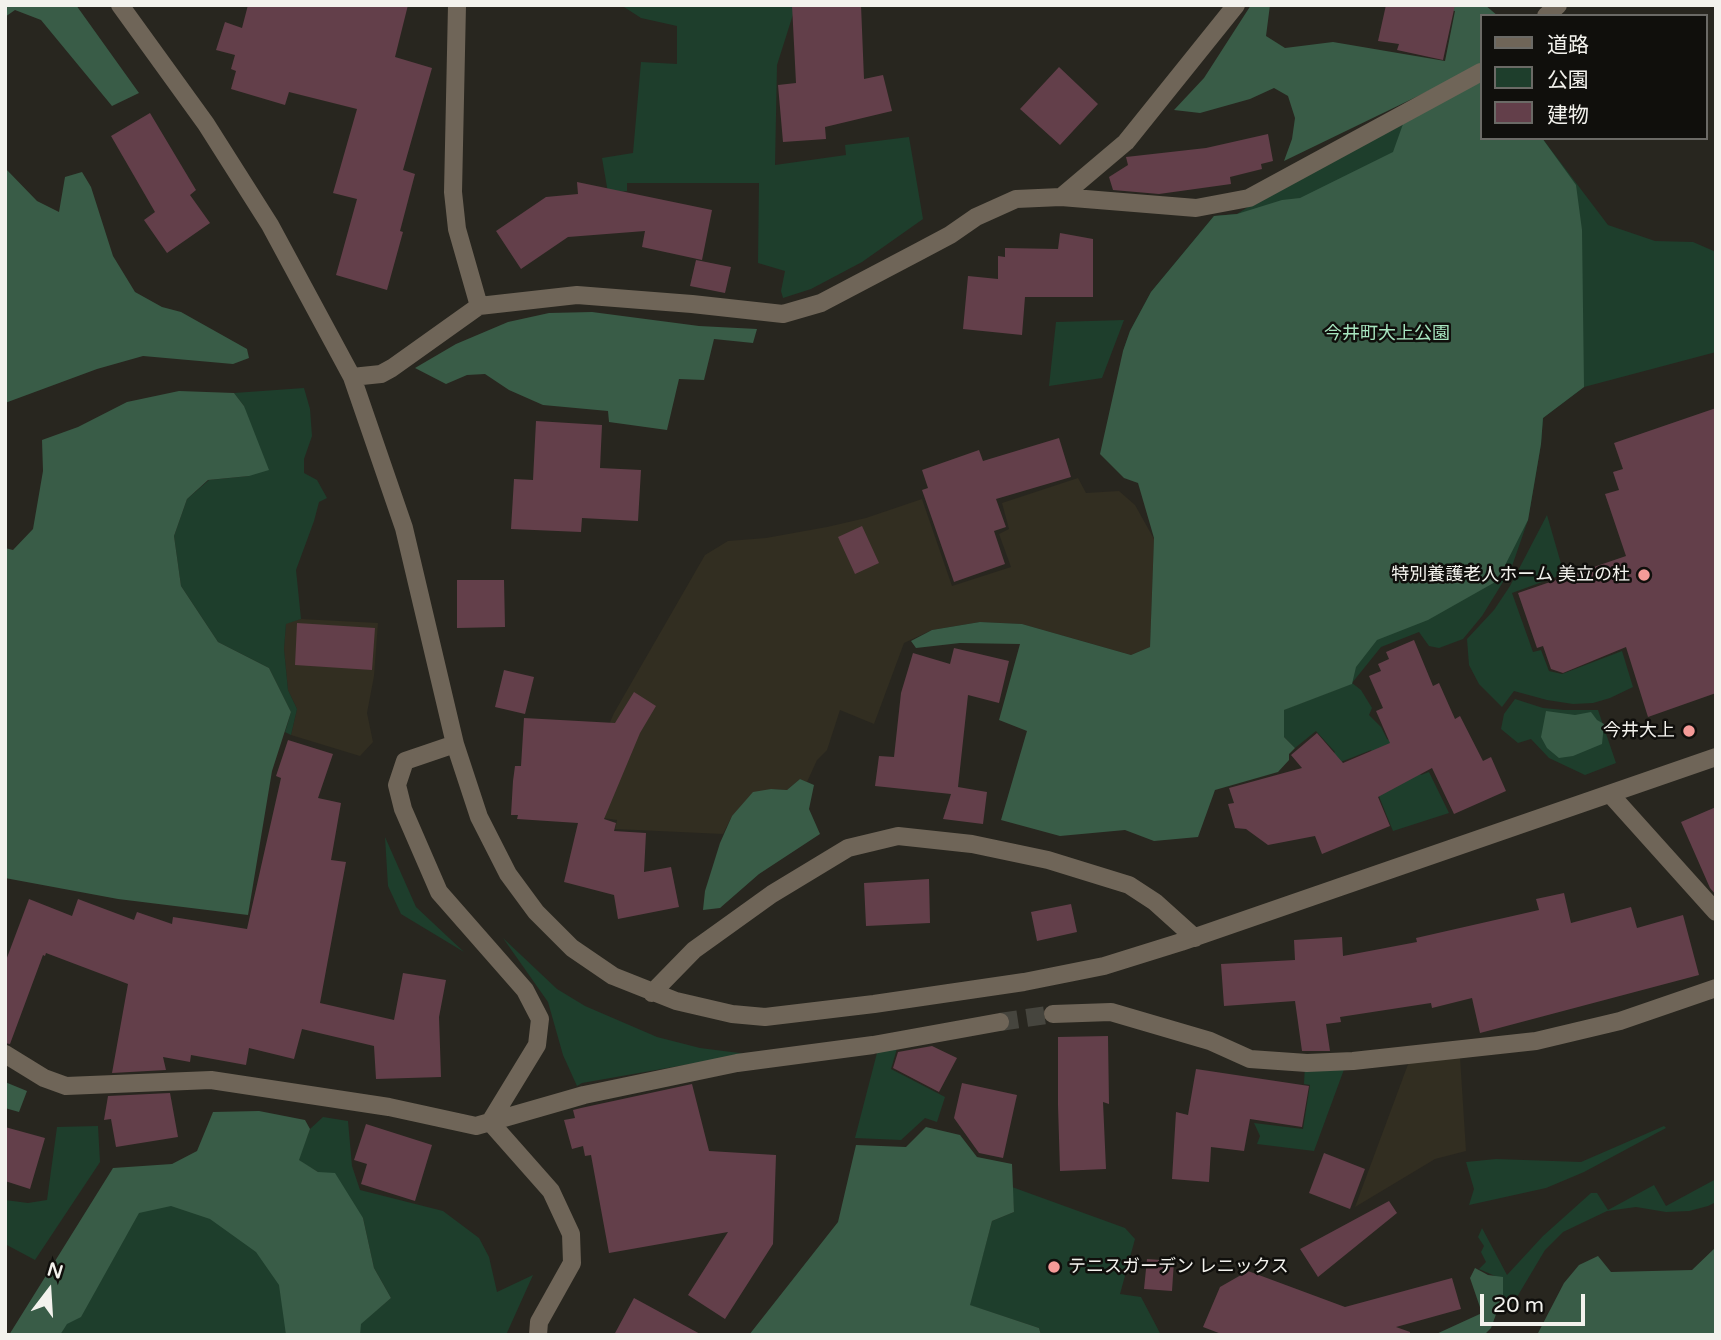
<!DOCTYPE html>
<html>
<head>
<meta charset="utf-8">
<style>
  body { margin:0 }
  #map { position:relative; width:1721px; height:1340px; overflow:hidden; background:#28261f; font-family:"Varela Round","Noto Sans JP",sans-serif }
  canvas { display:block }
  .frame { position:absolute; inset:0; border:7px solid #f3f2ed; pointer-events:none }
  .legend { position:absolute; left:1480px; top:14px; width:228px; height:126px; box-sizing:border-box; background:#100f0c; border:2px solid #6b6a66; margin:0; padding:9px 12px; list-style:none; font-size:21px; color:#f3f2ed }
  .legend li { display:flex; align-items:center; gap:14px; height:35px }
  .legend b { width:35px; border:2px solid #6b6a66 }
  .north { position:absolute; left:14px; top:1256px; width:70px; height:70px; -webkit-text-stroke:5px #100f0c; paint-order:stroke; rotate:17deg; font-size:19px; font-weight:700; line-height:28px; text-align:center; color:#f3f2ed }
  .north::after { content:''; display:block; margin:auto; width:24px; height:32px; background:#f3f2ed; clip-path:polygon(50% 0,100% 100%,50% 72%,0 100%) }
  .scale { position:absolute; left:1480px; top:1294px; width:105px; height:32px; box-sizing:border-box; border:4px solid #f3f2ed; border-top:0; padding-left:9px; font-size:21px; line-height:24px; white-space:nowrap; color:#f3f2ed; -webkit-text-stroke:5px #100f0c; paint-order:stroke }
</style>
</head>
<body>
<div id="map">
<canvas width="1721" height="1340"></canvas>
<div class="frame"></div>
<ul class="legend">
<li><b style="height:9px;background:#6f6558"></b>道路</li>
<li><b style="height:19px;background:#1e3e2c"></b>公園</li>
<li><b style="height:19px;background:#633f4a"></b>建物</li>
</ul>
<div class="north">N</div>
<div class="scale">20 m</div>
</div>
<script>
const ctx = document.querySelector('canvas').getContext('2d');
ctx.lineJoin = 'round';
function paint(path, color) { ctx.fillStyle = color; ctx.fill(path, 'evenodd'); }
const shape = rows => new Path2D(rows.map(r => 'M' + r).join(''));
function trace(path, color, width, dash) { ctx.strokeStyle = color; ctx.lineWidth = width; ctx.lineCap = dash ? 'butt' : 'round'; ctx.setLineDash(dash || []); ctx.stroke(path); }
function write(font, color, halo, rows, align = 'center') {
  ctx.font = font + ' "Varela Round","Noto Sans JP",sans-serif'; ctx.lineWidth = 5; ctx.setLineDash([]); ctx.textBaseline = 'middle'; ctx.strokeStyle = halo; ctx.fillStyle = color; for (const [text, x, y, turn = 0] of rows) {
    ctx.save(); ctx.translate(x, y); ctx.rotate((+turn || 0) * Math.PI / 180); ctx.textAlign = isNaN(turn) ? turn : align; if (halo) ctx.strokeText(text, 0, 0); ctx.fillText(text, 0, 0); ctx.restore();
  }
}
const built = shape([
  [1078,478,1086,493,1119,491,1135,505,1154,539,1150,647,1131,655,1022,624,980,622,932,630,904,643,874,724,840,710,827,750,817,760,807,782,800,779,787,790,771,789,732,816,723,834,615,829,617,820,575,814,578,796,614,713,705,555,728,541,766,538,827,527,866,518,922,499,952,586,1011,567,999,534,1009,529,1002,503],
  [301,619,378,623,374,676,367,713,373,742,360,756,291,735,297,709,288,690,284,649,286,623],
  [1460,1057,1466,1151,1435,1159,1355,1207,1410,1059]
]);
const green = shape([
  [621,5,796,5,777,65,775,165,846,155,845,145,909,137,923,219,862,262,811,289,783,298,781,291,785,271,758,263,759,183,627,183,627,191,608,193,602,158,633,153,641,62,677,64,677,26,641,18],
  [1403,124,1481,138,1542,138,1608,225,1655,241,1693,242,1716,252,1716,352,1584,387,1543,418,1541,444,1528,520,1511,569,1482,616,1463,639,1439,648,1429,646,1419,632,1381,647,1352,683,1361,690,1372,708,1369,715,1381,727,1387,739,1404,748,1421,775,1429,772,1449,813,1393,831,1376,789,1385,785,1371,750,1308,775,1335,752,1316,731,1295,748,1284,737,1283,710,1351,684,1123,351,1130,331,1151,292,1214,216,1237,214,1262,198],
  [1124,320,1102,378,1049,386,1056,322],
  [304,388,310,409,312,436,304,459,304,473,317,480,327,498,319,502,314,521,296,570,301,619,286,624,284,649,288,690,297,709,291,735,285,732,291,712,269,668,218,642,181,586,174,536,187,499,209,480,249,476,244,406,234,393],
  [1547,515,1564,574,1512,593,1533,652,1541,650,1549,671,1562,674,1622,651,1633,687,1610,698,1593,703,1573,704,1547,700,1514,691,1502,707,1479,684,1469,665,1467,639,1494,610,1510,586],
  [1515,699,1543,708,1564,710,1598,710,1616,763,1585,775,1549,758,1531,739,1518,743,1501,729,1504,714],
  [385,837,416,907,464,952,401,914,388,886],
  [503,938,557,989,585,1006,657,1037,700,1048,747,1054,582,1083,577,1086,563,1055,548,1002],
  [898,1045,891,1069,945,1097,937,1122,925,1118,901,1140,855,1138,878,1049],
  [1346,1064,1314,1151,1257,1144,1260,1136,1254,1123,1303,1129,1310,1085,1304,1084,1305,1065],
  [323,1117,348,1121,352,1166,360,1190,443,1211,479,1238,489,1257,497,1292,533,1275,506,1335,360,1335,360,1324,391,1298,374,1268,363,1218,318,1172,298,1160,310,1129],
  [98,1126,100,1162,35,1260,5,1244,5,1200,28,1203,47,1200,57,1127],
  [1664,1126,1666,1128,1584,1172,1546,1188,1469,1205,1474,1189,1466,1162,1496,1159,1581,1162],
  [1716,1179,1716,1202,1708,1206,1689,1211,1666,1212,1636,1207,1607,1211,1563,1232,1545,1250,1514,1302,1499,1307,1503,1295,1495,1276,1479,1269,1486,1262,1481,1252,1484,1246,1478,1237,1482,1228,1507,1275,1543,1236,1591,1193,1597,1193,1608,1210,1654,1185,1666,1206],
  [274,1183,319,1335,60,1335,133,1190],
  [1012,1187,1125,1228,1135,1239,1120,1294,1141,1297,1161,1335,1041,1335,1039,1328,969,1305,992,1221,1014,1212]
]);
const forest = shape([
  [5,5,76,5,139,93,112,106,41,20,15,10,5,17],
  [1251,5,1270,5,1266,36,1285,48,1333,42,1445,61,1455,11,1434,7,1434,5,1485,5,1498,16,1481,16,1481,64,1478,67,1284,161,1292,139,1295,118,1288,96,1274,88,1250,99,1200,113,1174,110,1204,78],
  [1481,77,1481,138,1542,138,1576,185,1582,230,1584,387,1543,418,1541,444,1528,520,1497,581,1428,620,1377,640,1356,667,1352,684,1284,710,1284,737,1295,748,1289,754,1289,760,1278,772,1215,790,1198,837,1154,841,1125,830,1060,836,1001,820,1027,731,999,720,1020,644,960,643,916,648,911,641,932,630,980,622,1022,624,1131,655,1150,647,1154,538,1138,483,1124,478,1100,454,1123,351,1130,331,1151,292,1214,216,1237,214,1282,200,1300,198,1393,152,1403,124],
  [5,168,37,201,59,212,65,177,82,172,91,187,113,256,135,292,162,307,181,312,247,349,249,358,233,364,143,356,97,369,5,403],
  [592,312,699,326,757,329,753,343,714,339,704,380,679,379,667,430,609,422,608,411,543,405,509,390,485,374,467,375,446,384,415,368,456,344,508,322,549,313],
  [179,391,234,393,244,406,269,470,249,476,208,480,187,499,174,536,181,586,218,642,269,668,291,712,272,771,248,915,118,899,5,878,5,548,13,550,33,529,43,471,42,440,78,427,127,402],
  [1546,711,1575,715,1591,712,1597,720,1604,724,1602,744,1573,756,1559,758,1547,748,1541,737],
  [800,779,814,785,809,809,820,834,759,874,720,908,703,910,705,891,720,843,732,816,753,792,771,789,787,790],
  [5,1082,27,1091,19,1112,5,1108],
  [259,1111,305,1120,310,1129,299,1160,318,1172,335,1173,363,1218,374,1268,391,1298,361,1324,360,1335,286,1335,279,1285,256,1252,210,1219,171,1206,139,1213,81,1317,67,1324,60,1335,9,1335,113,1168,172,1164,197,1151,213,1112],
  [926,1127,960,1135,977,1157,1012,1164,1014,1212,992,1221,970,1305,1039,1328,1041,1335,749,1335,838,1222,856,1145,906,1147],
  [1716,1247,1716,1335,1537,1335,1564,1283,1579,1265,1598,1256,1611,1272,1692,1270],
  [1475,1268,1488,1275,1503,1277,1503,1295,1491,1328,1484,1335,1434,1335,1482,1313,1470,1278]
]);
const building = shape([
  [248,5,408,5,395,57,432,68,403,170,415,174,400,231,403,232,387,290,336,275,357,199,333,193,357,109,289,92,285,105,231,89,236,71,231,69,235,55,216,50,225,22,242,28],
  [792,5,861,5,864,79,883,75,892,111,825,127,826,139,783,142,778,85,796,83],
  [1386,5,1455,5,1443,60,1397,50,1399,44,1378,41],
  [1059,67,1098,104,1060,145,1020,109],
  [150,113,196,190,190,195,210,223,167,253,144,220,155,212,111,136],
  [1268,134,1273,161,1261,164,1262,169,1230,177,1231,184,1159,194,1113,190,1109,177,1128,165,1126,157,1206,148],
  [577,182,712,210,702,260,642,247,645,231,568,237,521,269,496,231,546,197,578,194],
  [1060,233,1093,239,1093,297,1025,297,1022,335,963,329,968,276,998,279,998,256,1005,257,1005,248,1058,249],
  [696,260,731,267,725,293,690,286],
  [1716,408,1716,693,1648,717,1626,647,1563,673,1551,669,1543,646,1537,648,1518,593,1626,556,1605,494,1619,490,1613,472,1623,469,1614,443],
  [536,421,602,425,600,468,641,470,638,521,582,518,581,532,511,529,514,479,533,480],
  [1059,438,1071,477,996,499,1006,527,994,531,1005,564,954,582,922,490,928,488,922,470,979,450,983,461],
  [862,526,879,563,855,574,838,537],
  [457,580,504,580,505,627,457,628],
  [297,623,375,628,372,670,295,665],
  [1414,640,1433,686,1439,683,1455,719,1460,716,1483,761,1491,757,1506,791,1454,814,1432,768,1378,797,1390,826,1322,854,1315,836,1268,845,1246,829,1235,828,1228,804,1234,803,1229,788,1302,768,1291,755,1317,733,1343,763,1390,743,1376,711,1383,708,1369,676,1381,671,1378,664,1389,659,1386,652],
  [954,648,1009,661,999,703,968,695,958,787,987,792,983,824,943,819,951,794,875,786,879,756,894,757,901,693,913,653,950,664],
  [504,670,534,677,525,714,495,707],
  [634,692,656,706,640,733,604,819,616,823,614,831,646,833,644,872,671,867,679,907,618,919,614,895,564,882,578,823,517,819,518,815,511,815,513,781,515,766,521,766,524,718,615,723],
  [288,740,333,754,318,798,341,803,331,860,346,862,320,1003,394,1020,403,973,446,980,439,1017,441,1077,376,1079,374,1046,302,1029,294,1059,249,1048,246,1065,191,1055,190,1062,163,1057,166,1070,112,1073,128,984,46,953,45,956,43,955,10,1044,5,1043,5,963,29,899,72,916,78,899,134,920,137,912,172,924,173,917,247,929,281,778,276,776],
  [1716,807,1716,895,1710,888,1681,822],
  [929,879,930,923,866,926,864,883],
  [1564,893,1571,923,1631,907,1637,928,1683,915,1699,975,1480,1033,1472,998,1432,1008,1431,1003,1340,1017,1341,1022,1326,1024,1330,1051,1302,1051,1295,1001,1224,1006,1221,964,1295,960,1294,940,1342,937,1343,956,1417,942,1416,938,1539,910,1536,899],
  [1071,904,1077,932,1037,941,1031,912],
  [1108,1036,1109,1104,1103,1102,1106,1169,1060,1171,1058,1105,1058,1037],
  [932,1046,957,1058,939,1092,893,1068,898,1052],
  [1196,1069,1309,1086,1302,1127,1250,1119,1244,1151,1211,1147,1209,1182,1172,1179,1176,1112,1188,1115],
  [962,1083,1017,1095,1003,1158,979,1153,954,1118],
  [692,1084,709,1151,776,1155,773,1244,725,1319,688,1295,728,1232,609,1253,591,1155,585,1156,583,1146,572,1149,564,1120,575,1118,573,1110,581,1108],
  [170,1093,178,1137,116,1147,111,1119,104,1120,108,1096],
  [366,1124,432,1145,415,1201,361,1184,367,1164,354,1160],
  [5,1127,45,1138,30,1189,5,1181],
  [1324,1153,1365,1169,1350,1209,1309,1193],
  [1389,1201,1397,1213,1318,1277,1300,1249],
  [1147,1259,1174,1261,1172,1291,1144,1289],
  [1248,1271,1345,1307,1452,1278,1461,1309,1396,1327,1410,1332,1410,1335,1224,1335,1203,1327,1220,1287],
  [634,1298,702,1335,614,1335]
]);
const minorTunnel = shape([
  [1000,1022,1053,1014]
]);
const minor = shape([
  [120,5,206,124,270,225,352,377,404,528,455,744,479,817,508,874,536,912,572,948,613,976,676,1001,732,1014,765,1017,874,1004,1024,982,1104,966,1181,942,1716,757],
  [457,5,453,192,457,229,479,306],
  [1546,16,1558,5],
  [1061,197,1126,142,1236,5],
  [352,377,381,374,392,368,479,306,577,295,692,304,783,314,821,303,918,252,950,235,976,217,1016,199,1061,197,1196,208,1249,198,1481,72],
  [455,744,405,761,397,785,403,809,439,892,525,990,540,1019,537,1045,490,1122],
  [1610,794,1716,912],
  [652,993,694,950,772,894,848,848,898,836,972,844,1048,860,1129,885,1155,902,1195,938],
  [1053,1014,1111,1012,1210,1041,1250,1059,1307,1063,1353,1061,1536,1041,1620,1021,1716,988],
  [5,1054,44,1078,66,1086,211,1080,389,1107,476,1126,584,1095,737,1063,873,1045,1000,1022],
  [490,1122,551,1191,571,1234,572,1263,539,1322,538,1335]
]);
const markers = [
  [1644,575,7,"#f59b98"],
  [1689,731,7,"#f59b98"],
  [1054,1267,7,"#f59b98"]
];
const parkNames = [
  ["今井町大上公園",1387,334]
];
const poiNames = [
  ["特別養護老人ホーム 美立の杜",1630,575],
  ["今井大上",1675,731],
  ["テニスガーデン レニックス",1068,1267,"left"]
];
paint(built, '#322e21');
paint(green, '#1e3e2c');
paint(forest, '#395c47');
paint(building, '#633f4a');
trace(minorTunnel, '#46453e', 18, [18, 9]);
trace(minor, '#6f6558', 18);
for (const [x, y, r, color] of markers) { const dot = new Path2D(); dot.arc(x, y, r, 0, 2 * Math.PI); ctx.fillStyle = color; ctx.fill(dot); trace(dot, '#100f0c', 2.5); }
write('18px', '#a7e5bf', '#100f0c', parkNames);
write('18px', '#f3f2ed', '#100f0c', poiNames, 'right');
</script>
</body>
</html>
